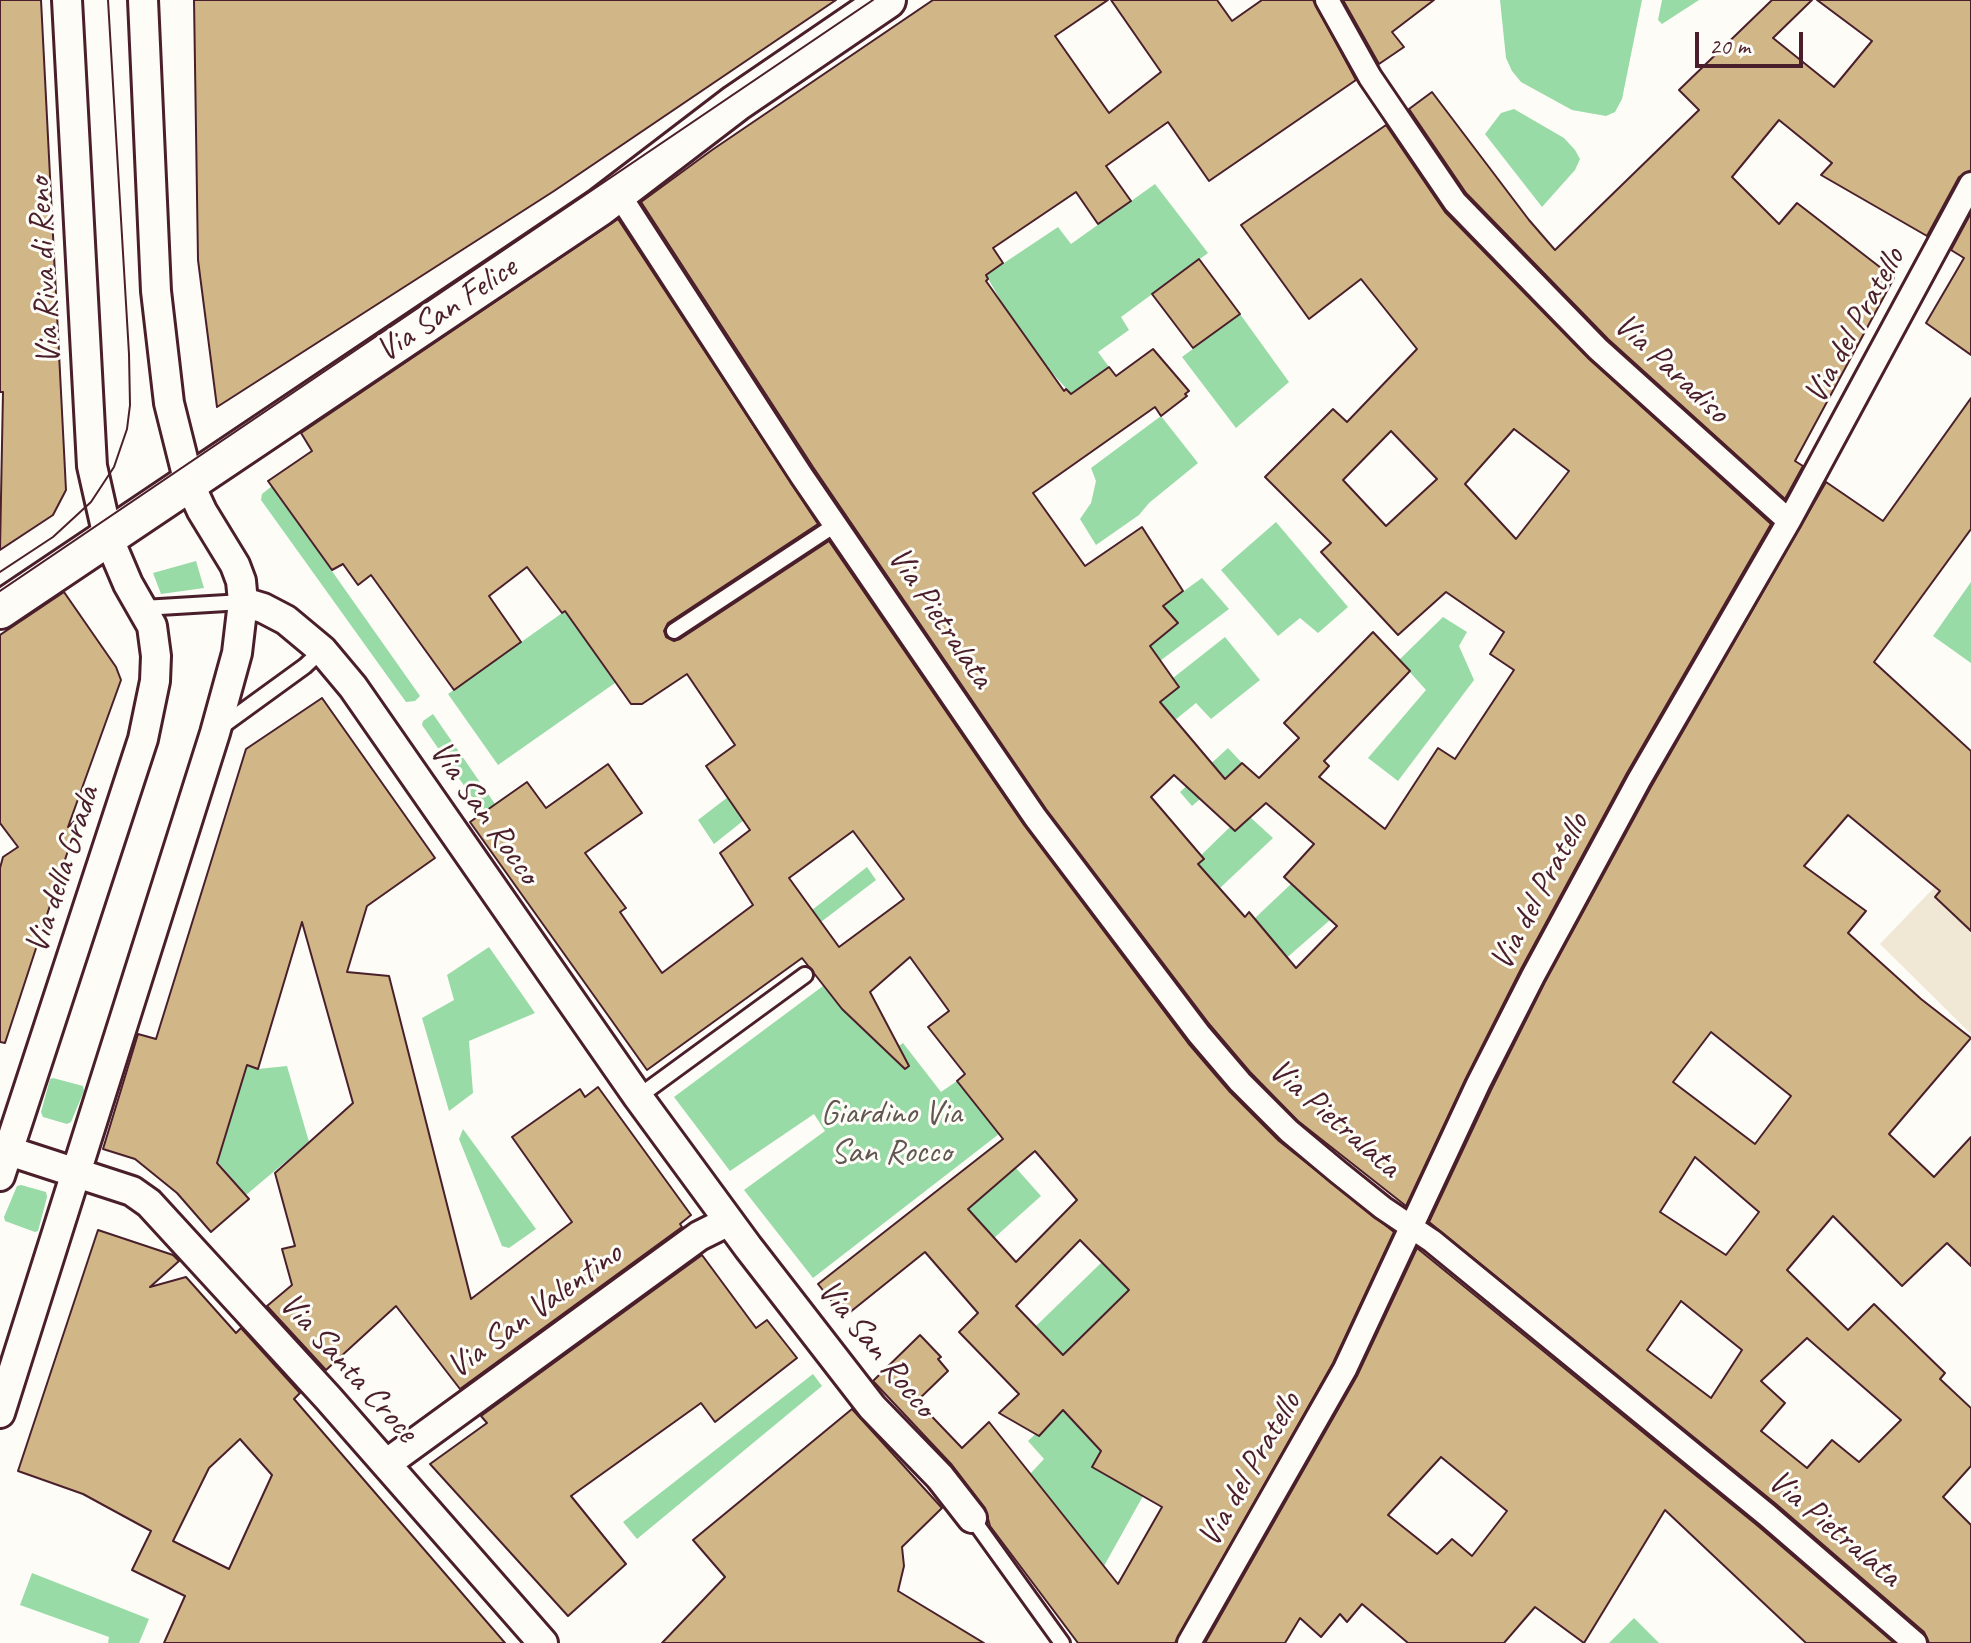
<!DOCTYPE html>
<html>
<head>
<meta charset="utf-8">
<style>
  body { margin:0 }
  #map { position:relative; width:1971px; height:1643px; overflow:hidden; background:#fdfcf7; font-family:Caveat,sans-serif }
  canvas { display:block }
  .scale { position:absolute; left:1695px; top:32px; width:108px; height:36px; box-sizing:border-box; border:4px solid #4a1f2b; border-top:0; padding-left:10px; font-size:24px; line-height:28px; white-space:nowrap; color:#4a1f2b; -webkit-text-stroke:6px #fdfcf7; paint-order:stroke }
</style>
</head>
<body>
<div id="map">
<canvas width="1971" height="1643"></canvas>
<div class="scale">20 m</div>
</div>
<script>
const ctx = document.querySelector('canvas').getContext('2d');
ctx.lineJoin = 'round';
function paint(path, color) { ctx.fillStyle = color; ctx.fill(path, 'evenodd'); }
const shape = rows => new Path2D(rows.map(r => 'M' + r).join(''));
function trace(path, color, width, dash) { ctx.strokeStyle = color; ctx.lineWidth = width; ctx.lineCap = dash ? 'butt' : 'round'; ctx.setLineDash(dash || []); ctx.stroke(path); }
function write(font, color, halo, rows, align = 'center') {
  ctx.font = font + ' Caveat,sans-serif'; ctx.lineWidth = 6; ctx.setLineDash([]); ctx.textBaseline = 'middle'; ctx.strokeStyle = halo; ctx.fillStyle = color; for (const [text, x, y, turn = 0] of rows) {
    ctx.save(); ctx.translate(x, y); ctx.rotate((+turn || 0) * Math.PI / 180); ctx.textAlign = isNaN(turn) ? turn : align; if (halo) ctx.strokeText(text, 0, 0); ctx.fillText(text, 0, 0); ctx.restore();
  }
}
const built = shape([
  [1971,849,1971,1034,1880,944]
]);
const green = shape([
  [1500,0,1642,0,1622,99,1615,112,1606,116,1572,110,1521,82,1512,71,1506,58],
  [1662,0,1699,0,1662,24,1658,20],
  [1514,109,1564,138,1575,150,1580,159,1575,170,1542,207,1485,134,1501,113],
  [1155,184,1208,253,1121,317,1129,330,1098,352,1109,367,1071,394,1048,368,1005,308,986,275,1058,227,1071,244],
  [1240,314,1289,382,1236,428,1182,357],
  [1161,416,1198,463,1149,503,1139,515,1096,545,1080,519,1091,503,1096,481,1091,468],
  [272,486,420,696,415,701,406,702,261,500,262,494],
  [1276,522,1348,607,1318,633,1300,618,1278,636,1221,570],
  [196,561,204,588,161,594,153,573],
  [1202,578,1229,609,1132,682,1121,668,1178,624,1163,606],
  [1971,582,1971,663,1933,636],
  [565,611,615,683,498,765,448,694],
  [1443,617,1467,632,1459,646,1474,680,1398,781,1368,758,1426,690,1399,660],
  [1225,637,1260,680,1211,719,1196,703,1159,733,1144,714,1178,688,1173,678],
  [433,714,495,804,483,813,422,725,423,721],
  [1228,748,1242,763,1192,806,1180,792],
  [767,767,783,789,714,844,698,820],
  [1250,817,1273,838,1220,888,1195,861,1230,827,1235,831],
  [867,867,876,880,821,922,812,910],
  [1291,884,1330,920,1283,961,1254,919],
  [489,947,535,1013,469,1041,473,1093,449,1111,422,1018,454,1000,447,975],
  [823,986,842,1009,888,1053,903,1043,941,1092,957,1081,999,1134,813,1278,744,1190,825,1131,814,1114,730,1171,674,1097],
  [247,1065,258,1069,287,1066,309,1142,246,1195,218,1162],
  [53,1078,83,1086,84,1091,71,1122,67,1124,43,1117,41,1112,50,1079],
  [463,1129,536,1229,509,1248,502,1246,459,1139],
  [1016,1168,1041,1196,994,1238,955,1220],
  [21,1185,46,1192,47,1197,38,1231,35,1232,5,1221,4,1217,17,1186],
  [1168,1251,1063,1355,1035,1327,1102,1262],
  [813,1374,822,1386,637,1539,623,1522],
  [1062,1409,1075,1423,1083,1417,1106,1441,1093,1466,1143,1496,1104,1566,1030,1474,1044,1459,1028,1441],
  [32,1573,149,1619,139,1643,108,1643,109,1637,20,1605],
  [1634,1618,1659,1643,1609,1643]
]);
const building = shape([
  [0,0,41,0,66,490,53,515,0,550,3,392,0,392,0,0],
  [194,0,836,0,554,191,217,407,198,260,194,0],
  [933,0,1108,0,1055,36,1109,113,1161,72,1111,0,1217,0,1232,21,1262,0,1313,0,1356,80,1209,181,1168,122,1106,166,1131,201,1098,224,1076,192,993,248,1003,263,986,275,988,279,986,281,1064,391,1066,389,1071,394,1109,367,1116,376,1153,349,1189,391,1185,394,1187,396,1161,416,1155,407,1033,493,1085,566,1142,527,1183,591,1163,606,1178,623,1150,646,1179,687,1160,702,1225,779,1242,763,1259,778,1299,738,1284,723,1373,632,1410,671,1324,761,1329,766,1319,777,1385,829,1438,748,1455,759,1514,670,1490,654,1504,632,1446,592,1398,635,1321,552,1331,543,1265,477,1333,409,1347,422,1417,349,1361,279,1309,319,1241,225,1386,125,1445,212,1589,359,1771,524,1627,773,1521,969,1466,1078,1406,1206,1298,1121,1250,1072,1210,1025,1046,809,813,467,641,202,712,150,933,0],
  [1514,429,1569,471,1516,539,1465,484,1514,429],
  [1391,431,1437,479,1386,526,1343,480,1391,431],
  [1174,775,1235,831,1266,803,1314,844,1284,877,1337,926,1296,968,1249,912,1245,917,1198,864,1204,859,1151,797,1174,775],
  [1343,0,1434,0,1392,32,1404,47,1379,64,1343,0],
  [1772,0,1812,0,1773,38,1834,87,1872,41,1817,0,1971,0,1971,170,1959,177,1927,236,1821,175,1832,163,1779,120,1732,177,1779,224,1797,203,1894,278,1795,461,1803,466,1785,499,1608,339,1466,193,1409,109,1432,92,1529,220,1555,250,1699,110,1679,90,1772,0],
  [1971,213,1971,355,1926,323,1964,258,1951,250,1971,213],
  [618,219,818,524,668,623,664,631,666,637,674,641,680,639,829,541,1024,825,1188,1043,1230,1092,1279,1141,1394,1232,1333,1363,1175,1643,1078,1643,990,1526,985,1508,952,1465,873,1381,920,1335,941,1357,938,1359,948,1371,917,1401,962,1448,989,1422,1118,1584,1162,1507,1092,1467,1101,1451,1063,1410,1039,1436,999,1413,1019,1394,959,1332,978,1313,925,1252,844,1317,818,1284,1003,1139,957,1081,965,1074,928,1027,949,1011,910,957,870,992,909,1066,905,1069,842,1009,802,958,647,1070,470,822,527,782,546,808,608,764,642,813,585,853,626,908,620,912,662,973,753,905,720,853,750,830,706,766,735,745,687,674,642,704,631,704,565,611,562,613,527,567,489,596,521,642,454,690,371,575,358,585,343,564,332,570,268,481,312,451,301,433,618,219],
  [853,831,904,899,839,947,789,878,853,831],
  [1035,1151,1077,1200,1016,1262,968,1209,1035,1151],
  [1080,1240,1129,1290,1063,1355,1016,1306,1080,1240],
  [1199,259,1240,314,1193,348,1152,294,1199,259],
  [1971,398,1971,529,1874,662,1971,751,1971,931,1935,897,1940,891,1848,815,1804,866,1866,911,1848,933,1921,999,1971,1038,1889,1134,1934,1177,1971,1137,1971,1266,1947,1243,1902,1286,1833,1216,1787,1270,1848,1330,1874,1304,1945,1373,1940,1379,1971,1408,1971,1466,1943,1497,1971,1525,1971,1643,1929,1643,1924,1632,1776,1504,1429,1222,1491,1090,1545,982,1651,787,1826,482,1883,521,1971,398],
  [1711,1032,1791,1096,1755,1144,1673,1082,1711,1032],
  [1695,1157,1759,1212,1726,1255,1660,1212,1695,1157],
  [1681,1301,1742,1350,1711,1398,1647,1350,1681,1301],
  [1807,1338,1901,1420,1859,1462,1832,1440,1807,1468,1761,1431,1785,1403,1761,1381,1807,1338],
  [64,592,116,667,121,680,68,827,79,817,5,1043,0,1042,0,868,3,857,18,847,0,823,0,635,64,592],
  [322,698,435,858,367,906,347,972,389,976,471,1299,572,1222,512,1137,580,1089,585,1097,598,1087,691,1215,680,1224,682,1227,460,1389,396,1306,326,1370,267,1306,292,1285,282,1249,295,1246,275,1173,353,1103,302,922,258,1069,247,1065,217,1163,249,1199,211,1232,177,1193,135,1159,103,1149,138,1034,156,1039,246,749,322,698],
  [98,1230,173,1255,179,1261,150,1287,186,1277,236,1333,241,1328,300,1393,294,1399,505,1643,164,1643,185,1596,132,1570,151,1531,83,1494,18,1471,98,1230],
  [240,1439,272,1475,229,1569,173,1541,209,1468,240,1439],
  [1417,1248,1758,1526,1894,1643,1806,1643,1665,1510,1584,1643,1535,1607,1504,1643,1408,1643,1362,1604,1347,1622,1340,1614,1321,1637,1300,1618,1285,1643,1205,1643,1357,1376,1417,1248],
  [1441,1457,1507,1511,1472,1556,1452,1539,1437,1554,1388,1515,1441,1457],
  [702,1255,756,1328,767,1320,797,1358,715,1422,701,1403,571,1496,626,1564,568,1616,430,1464,487,1423,481,1416,702,1255],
  [852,1409,942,1508,902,1547,904,1566,898,1591,984,1643,662,1643,725,1577,693,1540,852,1409]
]);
const service = shape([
  [143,608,243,602],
  [674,631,835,525],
  [221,727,305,666,322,650],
  [638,1097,805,975],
  [972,1518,1062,1643]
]);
const pedestrian = shape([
  [1327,0,1370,77,1455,202,1598,349,1789,521],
  [618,193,801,475,1035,817,1199,1034,1240,1082,1289,1131,1338,1172,1383,1208,1432,1241,1767,1515,1915,1643],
  [1189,1643,1345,1369,1478,1084,1533,976,1639,780,1789,521,1971,184]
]);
const minor = shape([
  [243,602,263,608,286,620,322,650,353,687,638,1097,748,1247,872,1407,940,1477,972,1518],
  [9,1151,132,1191,149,1203,328,1398,543,1643],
  [0,1176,143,739,155,681,156,656,152,626,128,584,108,537,92,466,67,0],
  [0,1413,215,733,237,653,243,602,241,581,235,565,202,511,189,483,169,403,156,291,143,0],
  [386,1464,699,1236,729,1221]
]);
const tertiary = shape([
  [0,610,600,207,736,103,887,0]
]);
const tram = shape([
  [0,572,53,537,91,502,114,467,127,429,130,405,129,354,108,0],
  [0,591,873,0]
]);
const streetNames = [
  ["Via Riva di Reno",45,271,-93],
  ["Via San Felice",447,310,-34],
  ["Via del Pratello",1855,326,-61],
  ["Via Paradiso",1671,369,43],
  ["Via Pietralata",940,618,56],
  ["Via San Rocco",484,813,55],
  ["Via della Grada",63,870,-72],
  ["Via del Pratello",1540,892,-62],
  ["Via Pietralata",1334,1119,41],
  ["Via San Valentino",535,1311,-36],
  ["Via San Rocco",876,1349,51],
  ["Via Santa Croce",348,1368,48],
  ["Via del Pratello",1250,1470,-60],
  ["Via Pietralata",1834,1529,40]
];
const parkNames = [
  ["Giardino Via",891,1114],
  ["San Rocco",891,1153]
];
paint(built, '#f0e7d5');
paint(green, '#98dba6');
paint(building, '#d1b787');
trace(building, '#4a1f2b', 2);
trace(service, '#4a1f2b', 20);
trace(pedestrian, '#4a1f2b', 28);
trace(minor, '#4a1f2b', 34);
trace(tertiary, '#4a1f2b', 42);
trace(service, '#fdfcf7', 14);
trace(pedestrian, '#fdfcf7', 22);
trace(minor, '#fdfcf7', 28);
trace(tertiary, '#fdfcf7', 36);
trace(tram, '#4a1f2b', 2);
write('34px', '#4a1f2b', '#fdfcf7', streetNames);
write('34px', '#615750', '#fdfcf7', parkNames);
</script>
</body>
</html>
